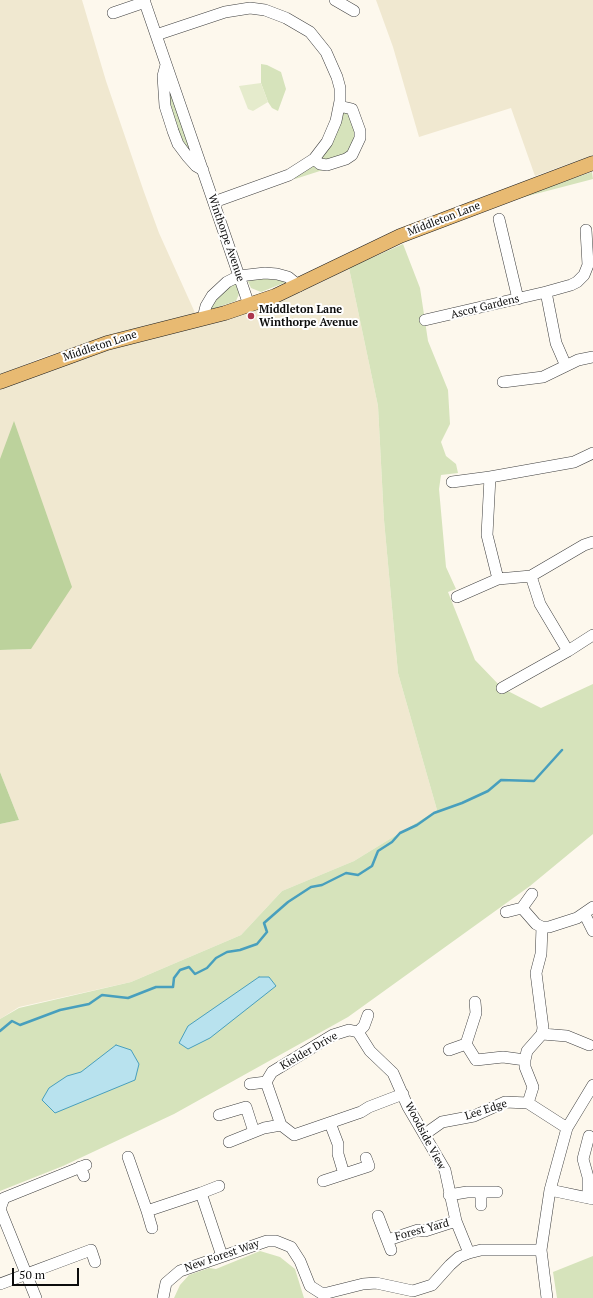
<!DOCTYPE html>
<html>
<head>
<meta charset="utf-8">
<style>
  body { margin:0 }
  #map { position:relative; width:593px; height:1298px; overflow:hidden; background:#fdf8ed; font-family:"PT Serif",serif }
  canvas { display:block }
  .scale { position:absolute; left:12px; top:1268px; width:67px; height:18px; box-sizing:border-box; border:2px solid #0c0c0c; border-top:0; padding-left:5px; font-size:12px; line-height:14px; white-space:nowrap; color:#0c0c0c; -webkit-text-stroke:3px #fff; paint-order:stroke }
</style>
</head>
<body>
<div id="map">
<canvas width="593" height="1298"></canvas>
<div class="scale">50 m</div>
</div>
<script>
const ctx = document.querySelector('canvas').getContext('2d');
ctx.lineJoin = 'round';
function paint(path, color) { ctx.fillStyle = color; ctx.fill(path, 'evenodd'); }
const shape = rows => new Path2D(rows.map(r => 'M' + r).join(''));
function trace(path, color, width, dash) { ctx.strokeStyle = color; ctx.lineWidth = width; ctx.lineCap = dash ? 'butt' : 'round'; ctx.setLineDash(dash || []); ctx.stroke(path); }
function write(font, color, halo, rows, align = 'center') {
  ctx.font = font + ' "PT Serif",serif'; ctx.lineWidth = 4; ctx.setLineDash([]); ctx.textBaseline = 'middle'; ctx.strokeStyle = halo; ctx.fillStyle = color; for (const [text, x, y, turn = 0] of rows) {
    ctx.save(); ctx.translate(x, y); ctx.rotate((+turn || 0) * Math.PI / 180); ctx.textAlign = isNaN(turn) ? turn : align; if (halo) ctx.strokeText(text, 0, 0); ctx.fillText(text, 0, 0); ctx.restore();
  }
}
const farmland = shape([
  [0,0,82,0,106,81,144,192,159,233,196,315,117,333,41,358,0,375],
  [376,0,593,0,593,155,535,176,511,108,419,137,393,47],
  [349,268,378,406,384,520,398,673,437,810,354,861,282,891,241,935,131,982,19,1007,0,1019,0,824,19,820,0,772,0,650,31,649,0,459,0,387,133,341,230,318,259,309,318,284]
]);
const green = shape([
  [261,64,267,65,281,72,286,89,278,111,272,108,268,102,261,83],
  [173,93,192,149,187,151,183,145,167,94],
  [347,110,357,132,349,153,325,162,321,159,321,156,342,113],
  [314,165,323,170,295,179,294,177],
  [592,172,593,179,501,203],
  [403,244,420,288,428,341,448,390,450,424,441,442,446,456,456,464,458,473,441,475,439,489,446,567,456,589,448,592,475,660,502,688,541,708,593,684,593,834,530,886,348,1017,174,1114,63,1166,0,1191,0,1019,19,1008,131,982,241,935,282,891,354,861,437,810,398,673,384,520,378,406,349,268],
  [246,277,289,281,261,292,251,288],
  [236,281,239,294,236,301,209,310,211,304],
  [260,1251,280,1257,295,1269,304,1298,174,1298,180,1285,189,1275,209,1268,216,1269],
  [593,1256,593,1298,557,1298,553,1272]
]);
const forest = shape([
  [14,421,72,587,31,649,0,650,0,459],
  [0,772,19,820,0,824]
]);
const pitch = shape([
  [261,83,268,102,253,111,248,109,239,86]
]);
const water = shape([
  [259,977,269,977,276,986,210,1038,188,1049,179,1043,188,1026,259,977],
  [116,1045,131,1050,139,1064,135,1080,55,1113,42,1100,49,1088,67,1076,81,1072,116,1045]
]);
const stream = shape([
  [0,1031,12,1021,20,1025,60,1010,89,1004,102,995,128,998,156,987,173,987,174,978,180,970,189,967,195,974,207,968,216,958,227,952,240,950,257,944,267,932,264,923,288,902,311,887,322,885,346,873,358,875,372,866,378,851,392,842,400,833,417,825,434,813,462,803,488,791,501,780,534,781,562,750]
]);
const minor = shape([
  [144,0,249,305],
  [335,0,354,11],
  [113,13,145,2],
  [156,35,225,12,250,8,265,10,286,18,310,32,326,52,337,77,340,88,340,101,336,121,327,142,314,159,289,175,214,202],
  [166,65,163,76,165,106,173,131,178,144,187,156,196,166,203,170],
  [314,159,320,164,327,165,346,159,352,155,360,138,360,131,352,109,339,106],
  [499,219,518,299],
  [203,318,206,306,212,296,227,282,239,276,265,273,277,274,288,277,299,286],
  [425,320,546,292],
  [566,366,556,343,546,292,571,285,577,282,584,275,588,265,586,230],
  [503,382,543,377,578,360,593,357],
  [452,482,490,477],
  [531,576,540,604,568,651,593,635],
  [498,579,487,535,490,477,574,462,593,453],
  [457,597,498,579,531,576,584,545,593,542],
  [502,688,568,651],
  [522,908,532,894],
  [506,912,522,908,536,924,542,927,549,927,577,918,593,907],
  [585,915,593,931],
  [475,1002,476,1013,466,1044,476,1060,503,1057,525,1060],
  [358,1032,370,1051,393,1073,408,1107,445,1170,456,1221,469,1253],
  [358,1032,364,1026,368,1015],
  [542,1034,567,1036,589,1045],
  [449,1050,466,1044],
  [266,1082,281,1125,294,1135,361,1112,369,1107,403,1094],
  [266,1082,272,1072,333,1035,349,1030,358,1032],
  [250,1084,266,1082],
  [528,1103,533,1087,525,1067,525,1060,527,1051,542,1034,543,1028,536,973,541,954,542,927],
  [219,1115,246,1107,254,1132],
  [330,1123,338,1144,338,1154,344,1174],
  [425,1134,442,1122,474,1116,505,1102,528,1103,567,1128],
  [229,1142,264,1128,281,1125],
  [128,1157,147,1211,201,1193],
  [80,1167,84,1176],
  [323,1181,369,1166,366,1158],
  [219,1186,201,1193,222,1256],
  [550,1190,593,1199],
  [481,1192,481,1205],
  [449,1195,467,1192,497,1192],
  [588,1198,588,1177,583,1159,589,1136],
  [147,1211,152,1228],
  [378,1216,391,1250],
  [388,1240,418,1230,425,1231,456,1221],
  [0,1284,91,1250,95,1262],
  [36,1298,0,1209,4,1198,86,1165],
  [163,1298,166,1283,180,1271,267,1241,276,1241,291,1247,300,1261,310,1286,321,1293,327,1293,363,1284,376,1283,413,1291,432,1285,450,1265,459,1257,469,1253,481,1250,541,1250],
  [547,1298,541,1250,550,1190,567,1128,593,1085]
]);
const major = shape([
  [0,382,107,343,225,313,275,296,400,236,593,163]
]);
const markers = [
  [251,316,4,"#ab354c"]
];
const streetNames = [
  ["Middleton Lane",444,219,-21],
  ["Winthorpe Avenue",226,238,71],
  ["Ascot Gardens",485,307,-14],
  ["Middleton Lane",100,346,-18],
  ["Kielder Drive",309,1051,-30],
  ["Lee Edge",486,1110,-18],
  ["Woodside View",425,1136,62],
  ["Forest Yard",422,1230,-15],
  ["New Forest Way",222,1256,-19]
];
const poiNames = [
  ["Middleton Lane",259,310],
  ["Winthorpe Avenue",259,323]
];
paint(farmland, '#f0e8d0');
paint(green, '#d6e3bb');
paint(forest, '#bcd29c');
paint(pitch, '#e5ebcc');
paint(water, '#b8e2ee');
trace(water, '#489fbd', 1);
trace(stream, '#489fbd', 2.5);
trace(minor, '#3f3f3f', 12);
trace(major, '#1d1d1d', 15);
trace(minor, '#fff', 11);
trace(major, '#e8ba72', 14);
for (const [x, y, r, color] of markers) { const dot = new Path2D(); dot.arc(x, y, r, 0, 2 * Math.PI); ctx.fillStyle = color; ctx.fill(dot); trace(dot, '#fff', 1.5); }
write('11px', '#0c0c0c', '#fff', streetNames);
write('bold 11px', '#0c0c0c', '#fff', poiNames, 'left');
</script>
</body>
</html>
